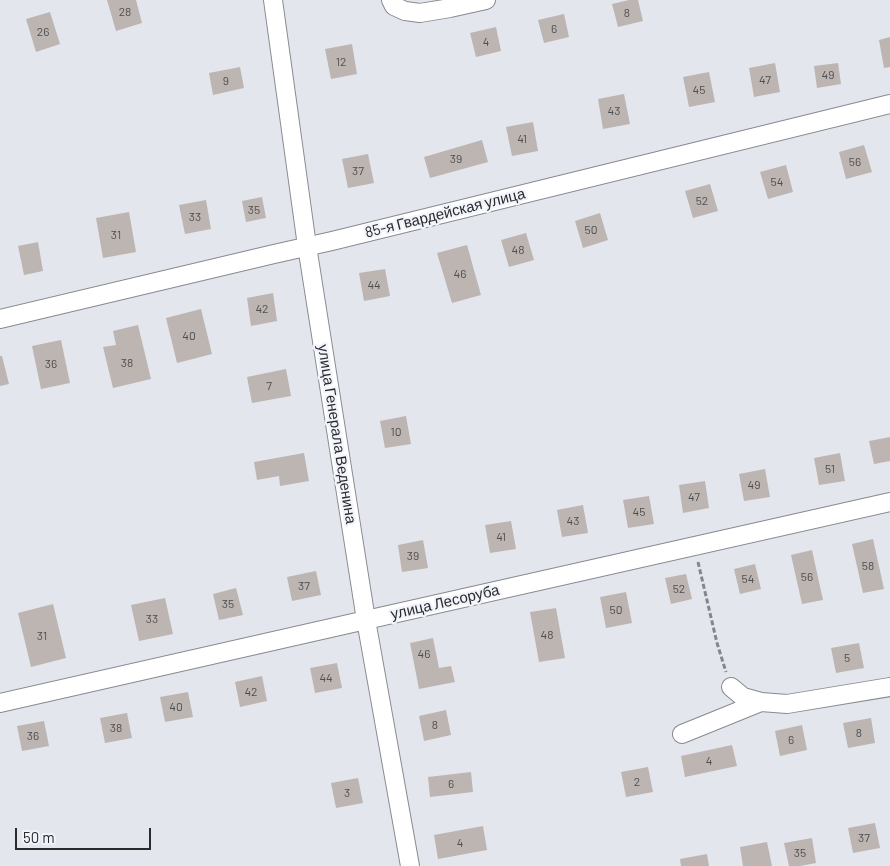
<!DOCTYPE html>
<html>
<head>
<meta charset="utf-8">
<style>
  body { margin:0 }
  #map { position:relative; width:890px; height:866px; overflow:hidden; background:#e4e6ed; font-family:Barlow,sans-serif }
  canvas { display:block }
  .scale { position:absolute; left:15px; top:828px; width:136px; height:22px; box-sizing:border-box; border:2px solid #2b2b2e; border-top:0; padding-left:6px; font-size:15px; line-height:18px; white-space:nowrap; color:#2b2b2e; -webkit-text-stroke:4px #f1f4fa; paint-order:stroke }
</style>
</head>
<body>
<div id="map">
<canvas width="890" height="866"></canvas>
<div class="scale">50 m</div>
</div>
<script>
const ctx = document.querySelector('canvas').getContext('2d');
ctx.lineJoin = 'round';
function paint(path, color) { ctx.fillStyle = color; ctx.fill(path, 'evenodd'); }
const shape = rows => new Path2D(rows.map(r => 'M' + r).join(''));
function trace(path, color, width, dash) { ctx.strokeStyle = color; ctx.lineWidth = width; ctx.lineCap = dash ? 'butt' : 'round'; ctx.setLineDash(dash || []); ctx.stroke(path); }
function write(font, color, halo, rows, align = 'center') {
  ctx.font = font + ' Barlow,sans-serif'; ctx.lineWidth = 4.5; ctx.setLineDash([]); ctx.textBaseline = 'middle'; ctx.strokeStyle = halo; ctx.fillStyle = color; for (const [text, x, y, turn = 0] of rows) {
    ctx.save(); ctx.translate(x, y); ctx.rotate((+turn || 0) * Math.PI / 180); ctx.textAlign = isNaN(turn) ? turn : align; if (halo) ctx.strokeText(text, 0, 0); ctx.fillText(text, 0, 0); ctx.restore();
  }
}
const building = shape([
  [107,0,136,0,142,23,116,31],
  [629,0,638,0,643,21,618,27,612,4],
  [50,12,60,44,36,52,26,19],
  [564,14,569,37,544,43,538,20],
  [496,27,501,51,476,57,470,33],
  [890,37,890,67,884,68,879,40],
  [352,44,357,74,331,79,325,49],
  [775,63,780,92,754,97,749,68],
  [838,63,841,84,817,88,814,66],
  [240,67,244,88,213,95,209,73],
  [709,72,715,102,689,107,683,77],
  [624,94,630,124,603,129,598,99],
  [533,122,538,151,512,156,506,127],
  [482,140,488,162,430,178,424,157],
  [864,145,872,172,846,179,839,152],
  [368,154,374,183,348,188,342,159],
  [786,165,793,192,768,199,760,172],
  [710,184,718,211,693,218,685,191],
  [262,197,266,218,246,222,242,201],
  [206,200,211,229,185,234,179,205],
  [129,212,136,252,103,258,96,218],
  [600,213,608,240,583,248,575,221],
  [526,233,534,260,509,267,501,240],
  [38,242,43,271,24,275,18,246],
  [467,245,481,295,452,303,437,253],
  [385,269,390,296,364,301,359,273],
  [273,293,277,321,251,326,247,298],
  [201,309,212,354,177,363,166,318],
  [138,325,151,379,113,388,103,347,116,345,113,331],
  [61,340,70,383,41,389,32,346],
  [0,356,2,356,9,384,0,386],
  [286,369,291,396,252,403,247,377],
  [406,416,411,444,385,448,380,421],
  [890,437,890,461,874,464,869,441],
  [304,453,309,481,280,486,279,476,257,480,254,462],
  [840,453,845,481,819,485,814,458],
  [765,469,770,497,744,501,739,474],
  [705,481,709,508,683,513,679,485],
  [649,496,654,524,628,528,623,500],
  [583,505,588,533,562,537,557,510],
  [511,521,516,549,490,553,485,525],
  [873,539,884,589,863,593,852,544],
  [423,540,428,568,402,572,398,545],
  [812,550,823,600,802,604,791,555],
  [755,564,761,589,740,594,734,569],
  [316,571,321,595,292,601,287,577],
  [686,574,692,599,671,604,665,578],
  [236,588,243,615,219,620,213,594],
  [626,592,632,623,606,628,600,597],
  [165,598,173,634,139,641,131,605],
  [53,604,66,658,31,667,18,613],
  [556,608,565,658,539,662,530,612],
  [433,638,439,668,451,666,455,682,419,689,410,643],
  [859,643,864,668,836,673,831,648],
  [337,663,342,688,315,693,310,668],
  [262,676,267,701,240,707,235,682],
  [188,692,193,717,165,722,160,697],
  [446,710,451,735,424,741,419,716],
  [127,713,132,738,105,743,100,718],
  [871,718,875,743,848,748,843,723],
  [44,721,49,746,22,751,17,726],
  [802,725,807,750,780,756,775,731],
  [732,745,737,766,685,777,681,756],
  [648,767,653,792,626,797,621,772],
  [471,772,473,792,430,797,428,777],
  [358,778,363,803,336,808,331,783],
  [875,823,880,848,853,853,848,828],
  [483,826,487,850,438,859,434,835],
  [812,838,816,863,800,866,789,866,784,843],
  [767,842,772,866,743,866,740,847],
  [707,854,709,866,681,866,680,859]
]);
const path = shape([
  [698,562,717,643,726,672]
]);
const street = shape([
  [273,0,307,246,366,620,410,866],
  [391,0,394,6,405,11,420,13,450,8,486,0],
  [0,319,274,254,332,241,890,104],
  [731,687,743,697,761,702,787,704,890,687],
  [0,703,366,620,890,502],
  [682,734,761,702]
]);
const numberNames = [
  ["28",125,12],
  ["8",627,13],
  ["6",554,29],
  ["26",43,32],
  ["4",486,42],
  ["12",341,62],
  ["49",828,75],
  ["47",765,80],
  ["9",226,81],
  ["45",699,90],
  ["43",614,111],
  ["41",522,139],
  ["39",456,159],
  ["56",855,162],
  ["37",358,171],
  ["54",777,182],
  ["52",702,201],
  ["35",254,210],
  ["33",195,217],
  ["50",591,230],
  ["31",116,235],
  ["48",518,250],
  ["46",460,274],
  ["44",374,285],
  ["42",262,309],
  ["40",189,336],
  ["38",127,363],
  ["36",51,364],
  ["7",269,386],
  ["10",396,432],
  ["51",830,469],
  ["49",754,485],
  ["47",694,497],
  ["45",639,512],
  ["43",573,521],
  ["41",501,537],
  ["39",413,556],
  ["58",868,566],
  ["56",807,577],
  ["54",748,579],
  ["37",304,586],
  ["52",679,589],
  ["35",228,604],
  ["50",616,610],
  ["33",152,619],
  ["48",547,635],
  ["31",42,636],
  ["46",424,654],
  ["5",847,658],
  ["44",326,678],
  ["42",251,692],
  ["40",176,707],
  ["8",435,725],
  ["38",116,728],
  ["8",859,733],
  ["36",33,736],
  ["6",791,740],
  ["4",709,761],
  ["2",637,782],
  ["6",451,784],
  ["3",347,793],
  ["37",864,838],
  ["4",460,843],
  ["35",800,853]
];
const streetNames = [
  ["85-я Гвардейская улица",445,213,-14],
  ["улица Генерала Веденина",337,434,81],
  ["улица Лесоруба",445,602,-13]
];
paint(building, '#bcb5b2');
trace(street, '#888a90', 20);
trace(path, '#85868b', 3, [5, 2.5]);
trace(street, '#fff', 18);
write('12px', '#4f4e4f', null, numberNames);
write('15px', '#2b2b2e', '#f1f4fa', streetNames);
</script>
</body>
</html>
